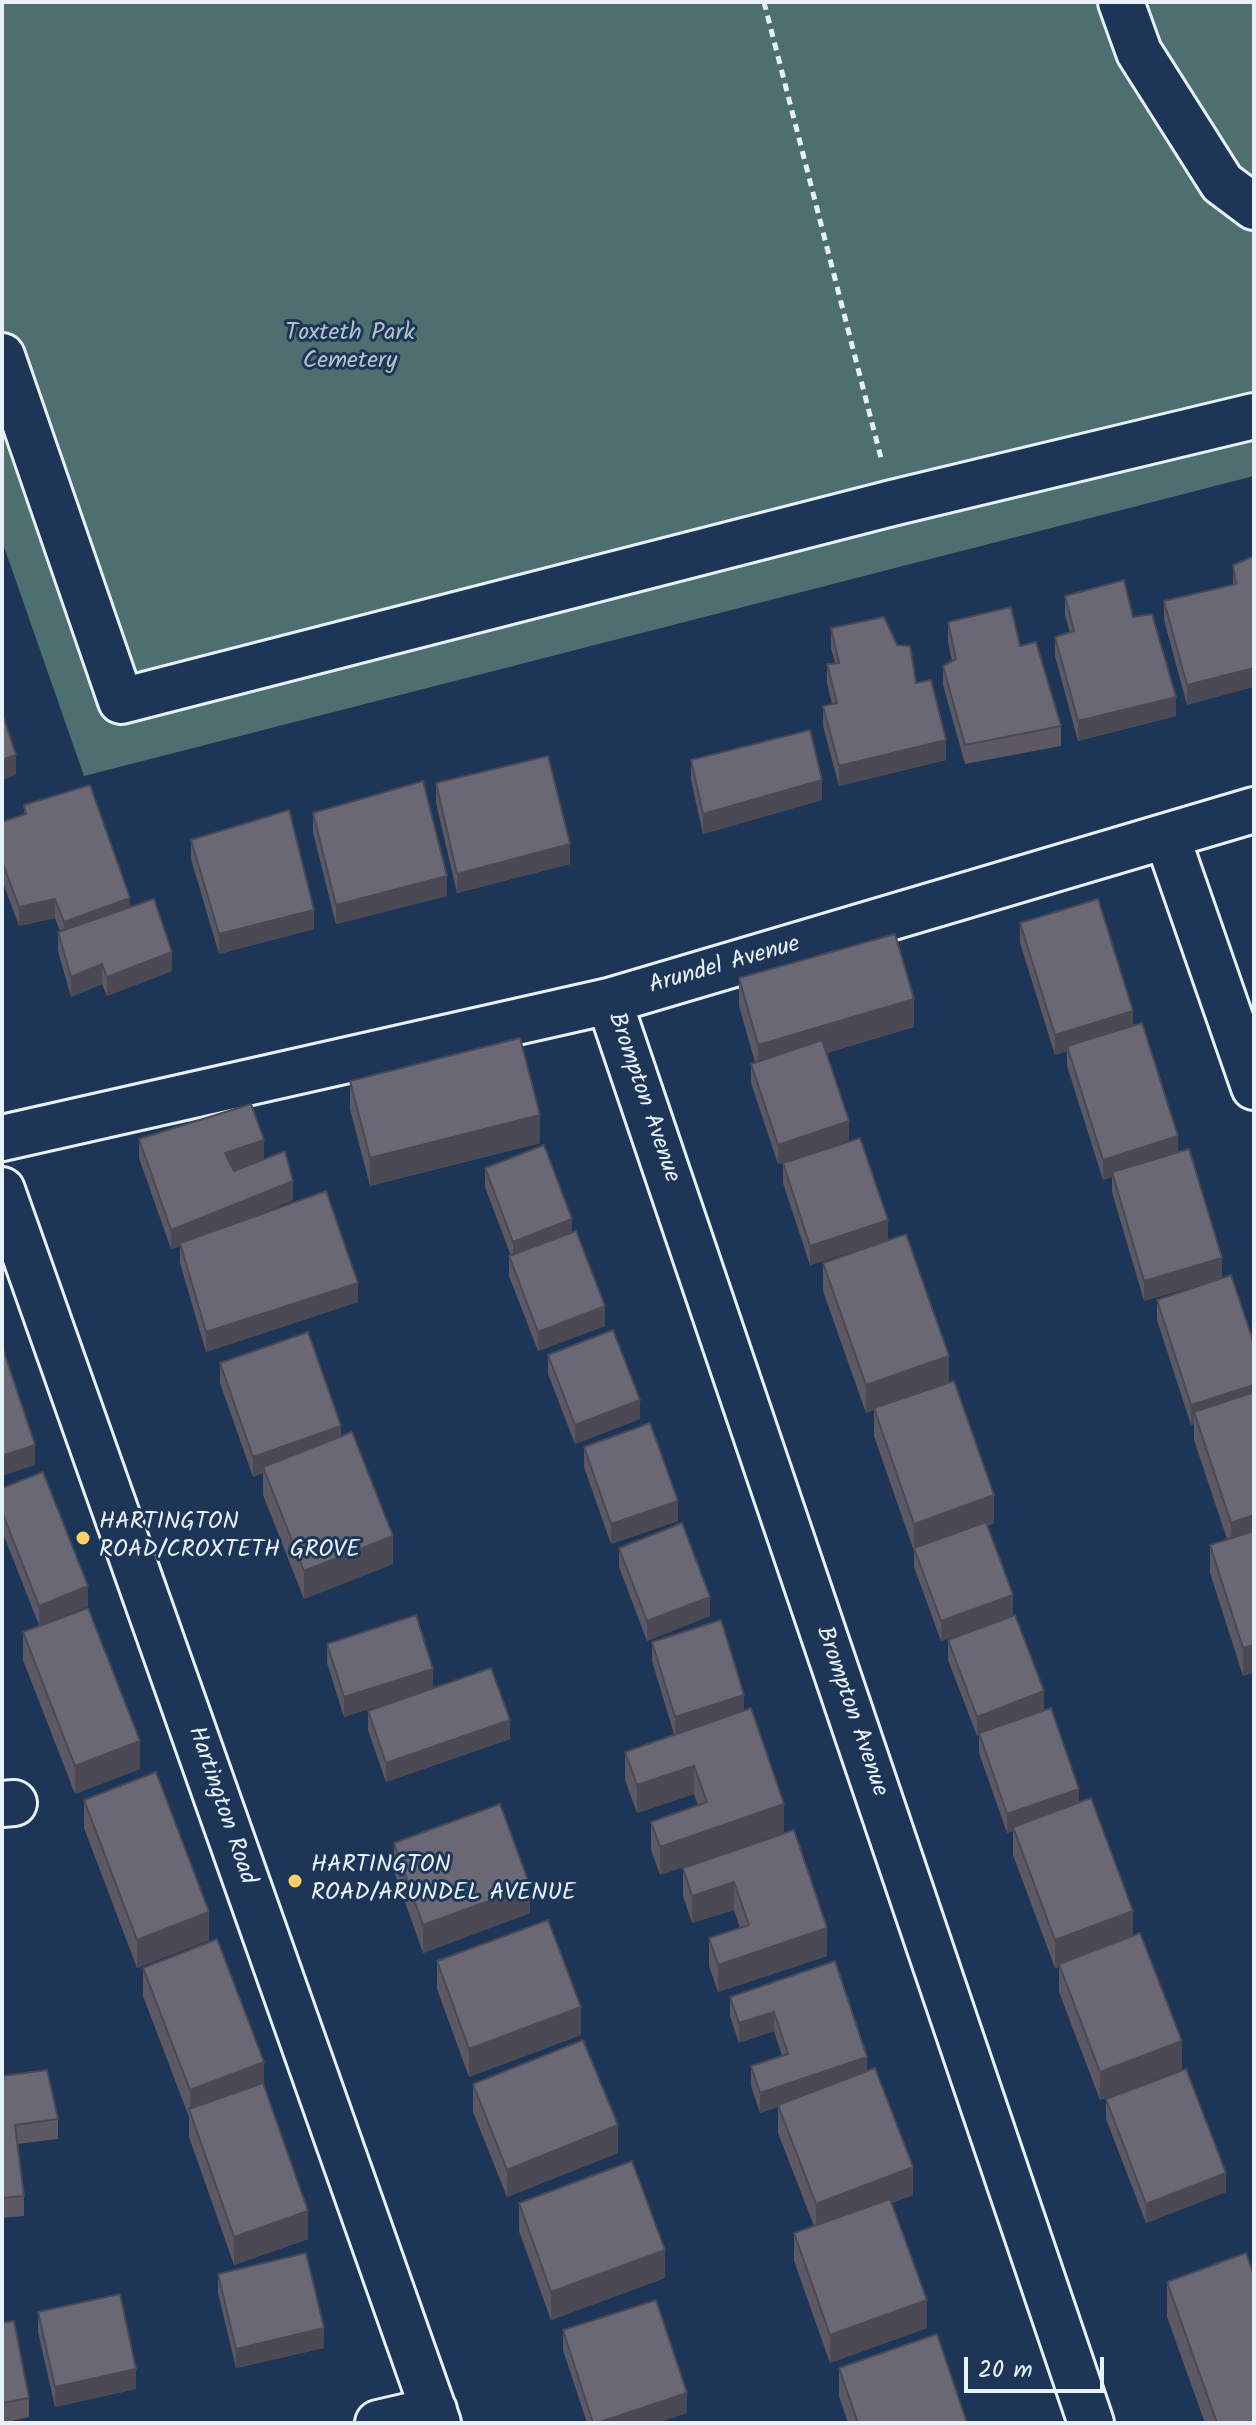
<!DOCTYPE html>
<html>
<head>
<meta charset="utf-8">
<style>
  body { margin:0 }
  #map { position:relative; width:1256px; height:2425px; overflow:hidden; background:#1d3557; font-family:Kalam,sans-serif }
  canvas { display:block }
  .frame { position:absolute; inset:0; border:4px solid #e8f1f8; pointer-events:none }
  .scale { position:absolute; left:964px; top:2357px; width:140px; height:36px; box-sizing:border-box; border:4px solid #e8f1f8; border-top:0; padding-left:10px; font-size:24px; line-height:28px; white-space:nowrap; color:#e8f1f8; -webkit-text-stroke:6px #1d3557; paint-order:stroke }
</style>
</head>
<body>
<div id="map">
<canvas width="1256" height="2425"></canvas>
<div class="frame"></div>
<div class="scale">20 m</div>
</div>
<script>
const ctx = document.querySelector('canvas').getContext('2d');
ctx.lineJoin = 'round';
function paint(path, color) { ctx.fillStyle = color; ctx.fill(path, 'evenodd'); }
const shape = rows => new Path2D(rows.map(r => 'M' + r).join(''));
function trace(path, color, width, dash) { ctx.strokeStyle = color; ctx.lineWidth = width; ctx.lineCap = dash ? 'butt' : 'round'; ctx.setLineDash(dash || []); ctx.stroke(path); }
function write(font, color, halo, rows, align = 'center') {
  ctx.font = font + ' Kalam,sans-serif'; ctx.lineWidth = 6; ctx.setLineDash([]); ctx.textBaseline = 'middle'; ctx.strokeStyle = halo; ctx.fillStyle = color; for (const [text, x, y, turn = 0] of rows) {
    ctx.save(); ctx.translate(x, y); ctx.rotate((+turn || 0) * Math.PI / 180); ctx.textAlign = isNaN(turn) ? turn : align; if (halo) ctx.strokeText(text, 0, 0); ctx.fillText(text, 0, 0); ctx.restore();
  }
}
const green = shape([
  [2,2,1254,2,1254,476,84,776,2,541]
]);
const path = shape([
  [764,2,881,458]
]);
const minor = shape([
  [1121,2,1139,52,1222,183,1254,207],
  [2,356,121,701,892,503,1254,416],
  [1167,837,1254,1087],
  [609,1001,1091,2423],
  [2,1138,609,1001,1254,810],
  [2,1190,438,2423],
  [2,1804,14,1803],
  [378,2423,434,2410]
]);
const wall = shape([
  [1254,556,1187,705,1164,620,1164,601,1233,585,1233,565],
  [1065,596,1133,617,1176,716,1078,741,1055,656,1055,637,1070,633,1065,615],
  [948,622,1020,646,1061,726,1061,746,965,764,943,685,943,666,952,661,948,642],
  [831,628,897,645,916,683,946,760,839,786,823,726,823,706,832,704,827,683,827,664,835,663,831,648],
  [691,760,822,800,703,834,691,780],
  [436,783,570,864,457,893,436,803],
  [24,805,130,907,172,971,107,996,102,984,71,997,58,951,58,932,60,931,55,918,19,926,2,880,2,822,24,815],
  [313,813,447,896,336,924,313,832],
  [191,840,314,929,219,954,191,859],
  [1020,923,1133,1026,1222,1278,1144,1301,1112,1192,1112,1177,1103,1180,1067,1066,1067,1051,1055,1055,1020,943],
  [739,978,914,1027,827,1053,849,1140,778,1164,751,1083,751,1064,755,1062,739,1006],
  [350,1081,540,1143,370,1186,350,1109],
  [139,1139,264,1159,293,1200,235,1224,358,1302,206,1352,180,1263,180,1246,171,1249,139,1158],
  [783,1163,888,1240,810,1265,783,1183],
  [485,1168,572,1232,605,1326,538,1351,509,1276,509,1256,511,1256,485,1187],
  [823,1263,949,1383,994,1523,987,1526,1013,1615,941,1641,914,1567,914,1551,874,1436,874,1410,866,1413,823,1291],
  [1157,1300,1254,1344,1243,1676,1210,1573,1210,1545,1227,1539,1194,1440,1194,1424,1191,1425,1157,1320],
  [548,1355,640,1419,575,1444,548,1374],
  [220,1363,341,1437,393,1564,304,1599,263,1495,263,1473,253,1477,220,1383],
  [584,1447,678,1521,611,1544,584,1467],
  [2,1488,88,1606,39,1625,2,1531],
  [619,1548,710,1616,647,1641,619,1567],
  [23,1632,140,1769,75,1794,23,1660],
  [948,1640,1044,1710,1079,1803,1133,1936,1182,2069,1100,2100,1059,1992,1059,1967,1055,1968,1013,1855,1013,1831,1007,1833,979,1753,979,1735,977,1736,948,1660],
  [652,1642,744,1710,784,1832,660,1875,651,1850,651,1822,698,1806,694,1794,637,1813,625,1780,625,1752,674,1734,652,1661],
  [327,1644,433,1688,510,1739,386,1782,368,1730,368,1711,412,1695,344,1717,327,1663],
  [84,1800,209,1940,137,1968,84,1828],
  [794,1830,827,1956,718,1992,709,1966,709,1938,740,1928,734,1910,692,1923,683,1896,683,1868],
  [394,1843,530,1913,423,1953,394,1871],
  [437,1961,581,2035,469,2077,437,1989],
  [835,1961,867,2071,913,2195,892,2203,927,2328,830,2363,794,2261,794,2233,814,2226,778,2133,778,2107,760,2113,751,2086,751,2066,782,2056,774,2031,739,2043,730,2016,730,1997],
  [143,1968,308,2239,234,2265,189,2137,189,2117,143,1996],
  [2,2076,58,2119,58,2139,18,2144,24,2196,24,2216,2,2218],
  [473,2084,618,2153,507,2197,473,2112],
  [1106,2099,1226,2192,1146,2223,1106,2119],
  [519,2203,665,2278,551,2320,519,2231],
  [218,2274,324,2348,236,2368,218,2293],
  [1167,2282,1254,2423,1205,2423,1167,2317],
  [38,2312,136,2389,55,2407,38,2332],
  [2,2323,29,2398,29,2417,2,2423],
  [563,2330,687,2413,656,2423,587,2423,563,2350],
  [839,2368,967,2423,848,2423,839,2396]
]);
const shadedWall = shape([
  [1254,668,1254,687,1187,705,1187,685],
  [1176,697,1176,716,1078,741,1078,721],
  [946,740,946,760,839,786,839,766],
  [16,755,16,775,2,780,2,760],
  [822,780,822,800,703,834,703,814],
  [570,844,570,864,457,893,457,874],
  [447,876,447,896,336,924,336,905],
  [130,898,130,918,64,941,64,922],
  [55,899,55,918,19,926,19,907],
  [314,910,314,929,219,954,219,934],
  [172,952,172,971,107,996,107,977],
  [102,964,102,984,71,997,71,977],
  [914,999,914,1027,758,1073,758,1045],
  [1133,1011,1133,1031,1067,1046,1067,1051,1055,1055,1055,1035],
  [540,1115,540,1143,370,1186,370,1158],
  [849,1121,849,1140,778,1164,778,1145],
  [1178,1136,1178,1156,1112,1172,1112,1177,1103,1180,1103,1160],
  [264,1140,264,1160,225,1173,225,1153],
  [293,1181,293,1200,171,1249,171,1230],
  [572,1219,572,1239,513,1261,513,1242],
  [888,1220,888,1240,810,1265,810,1246],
  [1222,1258,1222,1278,1144,1301,1144,1281],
  [358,1283,358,1302,206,1352,206,1332],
  [605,1306,605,1326,538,1351,538,1332],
  [949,1356,949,1384,866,1413,866,1385],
  [1254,1385,1254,1404,1194,1412,1194,1424,1191,1425,1191,1405],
  [640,1400,640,1419,575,1444,575,1425],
  [341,1426,341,1445,263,1467,263,1473,253,1477,253,1457],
  [35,1445,35,1465,2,1476,2,1456],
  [994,1495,994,1523,916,1551,914,1548,914,1551,914,1524],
  [678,1501,678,1521,611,1544,611,1524],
  [1254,1515,1254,1543,1231,1550,1231,1523],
  [393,1536,393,1564,304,1599,304,1571],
  [88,1586,88,1606,39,1625,39,1606],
  [1013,1595,1013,1615,941,1641,941,1621],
  [710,1597,710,1616,647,1641,647,1621],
  [1254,1645,1254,1673,1243,1676,1243,1648],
  [433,1669,433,1688,344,1717,344,1697],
  [1044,1691,1044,1710,977,1736,977,1717],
  [744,1695,744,1715,675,1736,675,1717],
  [510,1720,510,1739,386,1782,386,1763],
  [140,1741,140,1769,75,1794,75,1766],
  [694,1766,694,1794,637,1813,637,1785],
  [1079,1789,1079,1808,1013,1827,1013,1831,1007,1833,1007,1814],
  [784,1804,784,1832,660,1875,660,1847],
  [734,1882,734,1910,692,1923,692,1896],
  [530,1886,530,1913,423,1953,423,1925],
  [1133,1911,1133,1939,1055,1968,1055,1940],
  [209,1912,209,1940,137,1968,137,1940],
  [827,1928,827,1956,718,1992,718,1965],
  [581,2007,581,2035,469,2077,469,2049],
  [774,2012,774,2031,739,2043,739,2023],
  [1182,2041,1182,2069,1100,2100,1100,2072],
  [867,2057,867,2077,760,2113,760,2093],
  [264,2062,264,2089,190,2111,190,2090],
  [618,2125,618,2153,507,2197,507,2170],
  [913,2167,913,2195,816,2232,816,2204],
  [1226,2173,1226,2192,1146,2223,1146,2204],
  [308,2211,308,2239,234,2265,234,2237],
  [665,2250,665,2278,551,2320,551,2292],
  [927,2300,927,2328,830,2363,830,2335],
  [324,2328,324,2348,236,2368,236,2349],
  [136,2369,136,2389,55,2407,55,2387],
  [687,2393,687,2413,656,2423,597,2423]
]);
const building = shape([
  [1254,556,1254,668,1187,685,1164,601,1236,584,1233,565,1254,556],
  [1124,580,1133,617,1152,614,1176,697,1078,721,1055,637,1074,631,1065,596,1124,580],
  [1011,607,1020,646,1036,642,1061,726,965,745,943,666,956,659,948,622,1011,607],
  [884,617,897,645,910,646,916,683,931,680,946,740,839,766,823,706,837,703,827,664,839,663,831,628,884,617],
  [2,713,16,755,2,760,2,713],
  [810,730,822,780,703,814,691,760,810,730],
  [548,756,570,844,457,874,436,783,548,756],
  [423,781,447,876,336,905,313,813,423,781],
  [90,785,130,898,64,922,55,899,19,907,2,861,2,822,26,814,24,805,90,785],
  [289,810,314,910,219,934,191,840,289,810],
  [154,899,172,952,107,977,102,964,71,977,58,932,154,899],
  [1098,899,1133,1011,1055,1035,1020,923,1098,899],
  [895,934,914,999,758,1045,739,978,895,934],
  [1142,1023,1178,1136,1103,1160,1067,1046,1142,1023],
  [520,1038,540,1115,370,1158,350,1081,520,1038],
  [822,1040,849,1121,778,1145,751,1064,822,1040],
  [251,1104,264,1140,225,1153,234,1171,285,1151,293,1181,171,1230,139,1139,251,1104],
  [860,1138,888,1220,810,1246,783,1163,860,1138],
  [544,1145,572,1219,513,1242,485,1168,544,1145],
  [1189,1149,1222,1258,1144,1281,1112,1172,1189,1149],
  [326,1191,358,1283,206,1332,180,1243,326,1191],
  [576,1231,605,1306,538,1332,509,1256,576,1231],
  [906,1234,949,1356,866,1385,823,1263,906,1234],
  [1231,1275,1254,1344,1254,1385,1191,1405,1157,1300,1231,1275],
  [613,1330,640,1400,575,1425,548,1355,613,1330],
  [308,1332,341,1426,253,1457,220,1363,308,1332],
  [2,1346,35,1445,2,1456,2,1346],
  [954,1381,994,1495,914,1524,874,1408,954,1381],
  [1254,1392,1254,1515,1231,1523,1194,1412,1254,1392],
  [650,1423,678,1501,611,1524,584,1447,650,1423],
  [352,1432,393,1536,304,1571,263,1467,352,1432],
  [43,1472,88,1586,39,1606,2,1512,2,1488,43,1472],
  [986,1522,1013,1595,941,1621,914,1548,986,1522],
  [682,1523,710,1597,647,1621,619,1548,682,1523],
  [1254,1531,1254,1645,1243,1648,1210,1545,1254,1531],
  [88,1608,140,1741,75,1766,23,1632,88,1608],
  [416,1615,433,1669,344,1697,327,1644,416,1615],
  [1015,1615,1044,1691,977,1717,948,1640,1015,1615],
  [721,1620,744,1695,675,1717,652,1642,721,1620],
  [491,1668,510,1720,386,1763,368,1711,491,1668],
  [751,1708,784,1804,660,1847,651,1822,707,1802,694,1766,637,1785,625,1752,751,1708],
  [1051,1708,1079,1789,1007,1814,979,1733,1051,1708],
  [156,1772,209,1912,137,1940,84,1800,156,1772],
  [1091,1798,1133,1911,1055,1940,1013,1827,1091,1798],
  [500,1804,530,1886,423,1925,394,1843,500,1804],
  [794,1830,827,1928,718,1965,709,1938,749,1925,734,1882,692,1896,683,1868,794,1830],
  [548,1920,581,2007,469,2049,437,1961,548,1920],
  [1140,1933,1182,2041,1100,2072,1059,1964,1140,1933],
  [217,1939,264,2062,190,2090,143,1968,217,1939],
  [835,1961,867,2057,760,2093,751,2066,788,2054,774,2012,739,2023,730,1997,835,1961],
  [583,2040,618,2125,507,2170,473,2084,583,2040],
  [875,2068,913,2167,816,2204,778,2105,875,2068],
  [1186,2069,1226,2173,1146,2204,1106,2099,1186,2069],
  [47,2070,58,2119,15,2125,24,2196,2,2198,2,2076,47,2070],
  [263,2083,308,2211,234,2237,189,2109,263,2083],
  [632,2161,665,2250,551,2292,519,2203,632,2161],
  [890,2199,927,2300,830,2335,794,2233,890,2199],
  [306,2253,324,2328,236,2349,218,2274,306,2253],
  [1246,2253,1254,2276,1254,2423,1217,2423,1167,2282,1246,2253],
  [120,2294,136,2369,55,2387,38,2312,120,2294],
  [656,2300,687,2393,597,2423,593,2423,563,2330,656,2300],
  [14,2321,29,2398,2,2403,2,2323,14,2321],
  [937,2334,967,2423,858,2423,839,2368,937,2334]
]);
const markers = [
  [83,1538,8,"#ffd166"],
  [295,1881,8,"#ffd166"]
];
const parkNames = [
  ["Toxteth Park",350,335],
  ["Cemetery",350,363]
];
const streetNames = [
  ["Arundel Avenue",725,967,-16],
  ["Brompton Avenue",642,1098,71],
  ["Brompton Avenue",850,1712,71],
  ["Hartington Road",220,1806,71]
];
const poiNames = [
  ["HARTINGTON",99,1524],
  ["ROAD/CROXTETH GROVE",99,1552],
  ["HARTINGTON",311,1867],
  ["ROAD/ARUNDEL AVENUE",311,1895]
];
paint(green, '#4d6f70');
trace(minor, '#e8f1f8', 50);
trace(path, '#e8f1f8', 5, [8, 6]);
trace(minor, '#1d3557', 44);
paint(wall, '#5c5965');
paint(shadedWall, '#4b4953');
paint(building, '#6b6876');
trace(building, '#4b4953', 2);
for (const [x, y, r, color] of markers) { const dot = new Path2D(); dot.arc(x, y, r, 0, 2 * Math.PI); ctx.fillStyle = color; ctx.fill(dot); trace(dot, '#1d3557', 3); }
write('24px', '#b2c4c8', '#1d3557', parkNames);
write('24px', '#e8f1f8', '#1d3557', streetNames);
write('24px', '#e8f1f8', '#1d3557', poiNames, 'left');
</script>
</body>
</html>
